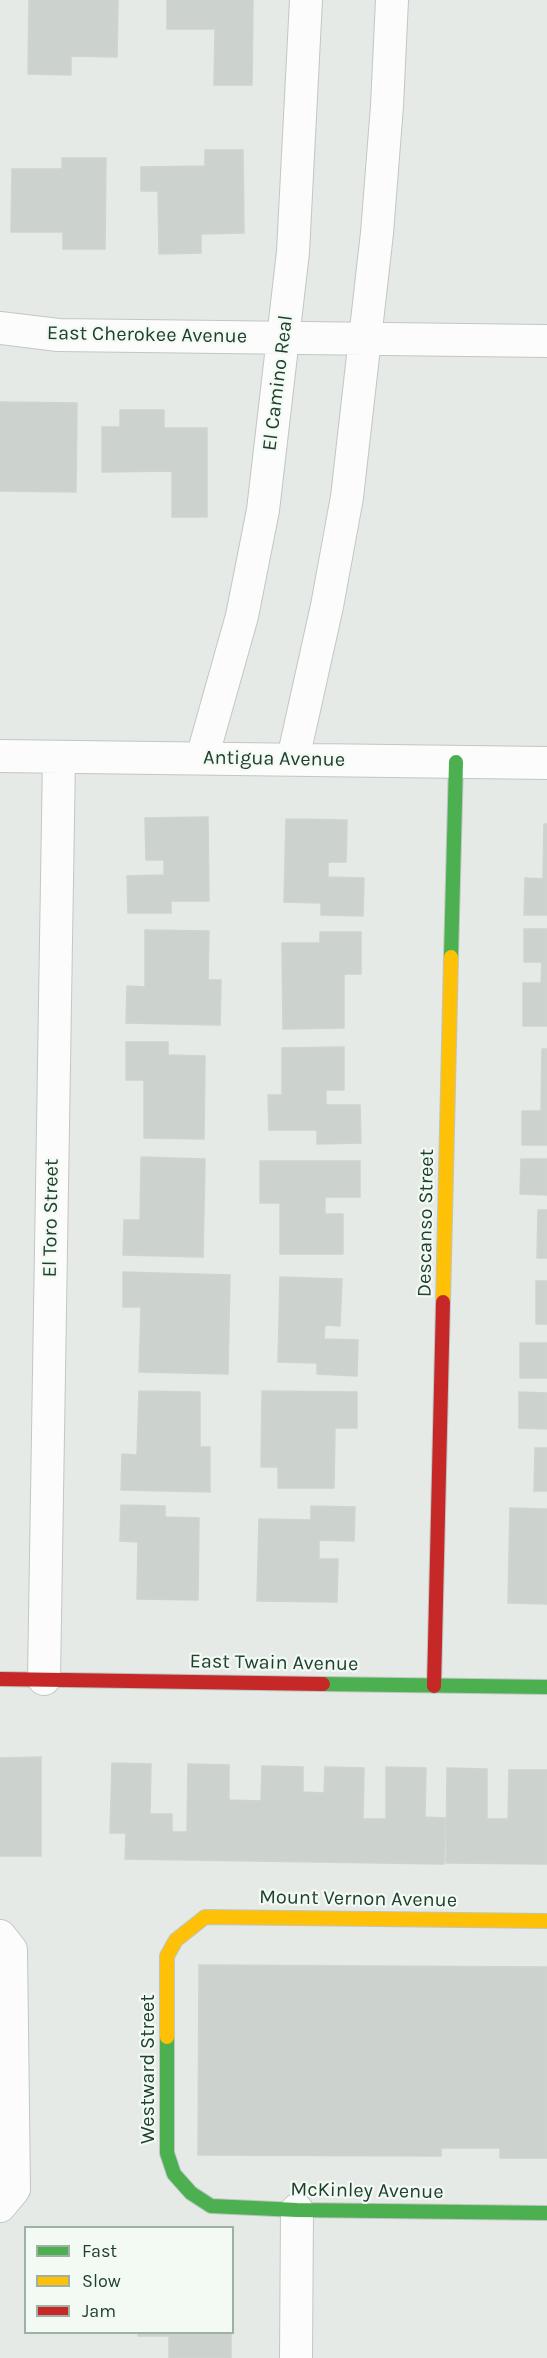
<!DOCTYPE html>
<html>
<head>
<meta charset="utf-8">
<style>
  body { margin:0 }
  #map { position:relative; width:547px; height:2358px; overflow:hidden; background:#e5eae6; font-family:Karla,sans-serif }
  canvas { display:block }
  .legend { position:absolute; left:24px; top:2226px; width:210px; height:108px; box-sizing:border-box; background:#f3faf4; border:2px solid #9fb0a5; margin:0; padding:8px 10px; list-style:none; font-size:18px; color:#20402f }
  .legend li { display:flex; align-items:center; gap:12px; height:30px }
  .legend b { width:30px; border:2px solid #9fb0a5 }
</style>
</head>
<body>
<div id="map">
<canvas width="547" height="2358"></canvas>
<ul class="legend">
<li><b style="height:8px;background:#4caf50"></b>Fast</li>
<li><b style="height:8px;background:#ffc107"></b>Slow</li>
<li><b style="height:8px;background:#c62828"></b>Jam</li>
</ul>
</div>
<script>
const ctx = document.querySelector('canvas').getContext('2d');
ctx.lineJoin = 'round';
function paint(path, color) { ctx.fillStyle = color; ctx.fill(path, 'evenodd'); }
const shape = rows => new Path2D(rows.map(r => 'M' + r).join(''));
function trace(path, color, width, dash) { ctx.strokeStyle = color; ctx.lineWidth = width; ctx.lineCap = dash ? 'butt' : 'round'; ctx.setLineDash(dash || []); ctx.stroke(path); }
function write(font, color, halo, rows, align = 'center') {
  ctx.font = font + ' Karla,sans-serif'; ctx.lineWidth = 4.5; ctx.setLineDash([]); ctx.textBaseline = 'middle'; ctx.strokeStyle = halo; ctx.fillStyle = color; for (const [text, x, y, turn = 0] of rows) {
    ctx.save(); ctx.translate(x, y); ctx.rotate((+turn || 0) * Math.PI / 180); ctx.textAlign = isNaN(turn) ? turn : align; if (halo) ctx.strokeText(text, 0, 0); ctx.fillText(text, 0, 0); ctx.restore();
  }
}
const building = shape([
  [29,0,118,0,117,57,71,56,71,75,28,74,29,0],
  [167,0,253,0,252,85,214,85,215,29,167,29,167,0],
  [205,150,243,150,244,233,201,234,201,253,159,254,158,191,141,191,141,167,205,166,205,150],
  [62,158,106,158,105,249,63,249,63,232,11,232,12,169,62,169,62,158],
  [0,402,77,403,76,492,0,491,0,402],
  [120,410,164,410,164,428,207,428,207,517,172,517,172,471,102,472,102,427,120,427,120,410],
  [208,817,209,901,171,901,171,913,128,913,127,876,164,875,164,860,146,860,145,818,208,817],
  [286,819,347,820,346,862,328,862,328,877,364,878,363,916,321,915,321,903,284,902,286,819],
  [544,824,547,824,547,915,524,915,525,878,543,879,544,824],
  [524,929,547,929,547,1026,523,1026,523,983,541,983,542,962,524,962,524,929],
  [145,930,209,931,208,980,221,980,220,1025,126,1023,127,986,145,987,145,930],
  [320,932,361,932,361,974,344,974,344,1028,283,1029,282,943,320,943,320,932],
  [126,1042,168,1042,168,1055,205,1056,204,1139,144,1138,144,1080,126,1080,126,1042],
  [344,1047,344,1090,326,1090,326,1105,360,1105,361,1143,317,1144,317,1130,269,1130,268,1095,282,1095,282,1048,344,1047],
  [542,1049,547,1049,547,1145,522,1145,522,1111,541,1111,542,1049],
  [141,1157,205,1159,203,1257,123,1255,124,1220,140,1220,141,1157],
  [521,1159,547,1159,547,1195,520,1194,521,1159],
  [260,1161,360,1161,360,1197,325,1197,325,1214,343,1214,343,1254,280,1254,280,1203,260,1203,260,1161],
  [538,1210,547,1210,547,1258,537,1258,538,1210],
  [123,1272,230,1275,228,1374,139,1372,141,1307,123,1307,123,1272],
  [280,1277,342,1279,340,1326,325,1325,324,1339,358,1340,357,1376,317,1374,317,1363,278,1362,280,1277],
  [536,1281,547,1281,547,1324,536,1324,536,1281],
  [520,1343,547,1343,547,1378,520,1378,520,1343],
  [139,1391,200,1392,200,1447,210,1447,210,1492,121,1490,122,1454,137,1455,139,1391],
  [262,1391,357,1392,357,1428,335,1428,334,1488,278,1488,278,1467,261,1467,262,1391],
  [519,1392,547,1393,547,1429,519,1428,519,1392],
  [535,1448,547,1448,547,1491,534,1491,535,1448],
  [121,1505,165,1506,165,1517,199,1518,198,1600,137,1599,138,1542,120,1541,121,1505],
  [311,1506,355,1507,354,1541,319,1540,319,1559,338,1559,337,1602,257,1601,259,1519,311,1520,311,1506],
  [510,1508,547,1509,547,1604,508,1603,510,1508],
  [41,1757,41,1856,0,1856,0,1758,41,1757],
  [112,1763,151,1764,150,1814,172,1814,172,1832,187,1832,188,1764,229,1765,229,1800,261,1801,262,1766,303,1767,303,1792,324,1793,325,1767,364,1768,363,1819,386,1819,386,1767,426,1768,425,1817,445,1818,444,1864,125,1859,126,1833,110,1833,112,1763],
  [447,1768,487,1769,487,1819,508,1819,509,1770,547,1770,547,1864,446,1863,447,1768],
  [199,1965,547,1967,547,2158,500,2158,500,2148,441,2148,441,2156,198,2155,199,1965],
  [138,2332,231,2332,231,2358,169,2358,169,2336,138,2336,138,2332]
]);
const street = shape([
  [0,328,58,335,547,341],
  [0,756,547,763],
  [202,758,242,616,263,510,293,252,306,0],
  [293,759,327,606,347,497,377,233,387,106,392,0],
  [44,1679,59,757],
  [0,1936,11,1950,14,2189,0,2206],
  [296,2358,297,2210]
]);
const fast = shape([
  [451,957,456,762],
  [323,1684,547,1687],
  [167,2037,167,2153,174,2174,191,2193,211,2206,297,2210,547,2213]
]);
const slow = shape([
  [443,1302,451,957],
  [167,2037,167,1956,176,1940,205,1917,547,1921]
]);
const jam = shape([
  [0,1679,323,1684],
  [434,1686,443,1302]
]);
const streetNames = [
  ["East Cherokee Avenue",147,335,1],
  ["El Camino Real",278,383,-83],
  ["Antigua Avenue",274,759,1],
  ["El Toro Street",51,1218,-89],
  ["Descanso Street",426,1223,-89],
  ["East Twain Avenue",274,1663,1],
  ["Mount Vernon Avenue",358,1899,1],
  ["Westward Street",148,2069,-90],
  ["McKinley Avenue",367,2191,1]
];
paint(building, '#ccd2ce');
trace(building, '#ced4cf', 1.5);
trace(street, '#c2c7c3', 34);
trace(fast, '#bec6c2', 16);
trace(slow, '#bec6c2', 16);
trace(jam, '#bec6c2', 16);
trace(street, '#fbfcfb', 32);
trace(fast, '#4caf50', 14);
trace(slow, '#ffc107', 14);
trace(jam, '#c62828', 14);
write('20px', '#20402f', '#f3faf4', streetNames);
</script>
</body>
</html>
